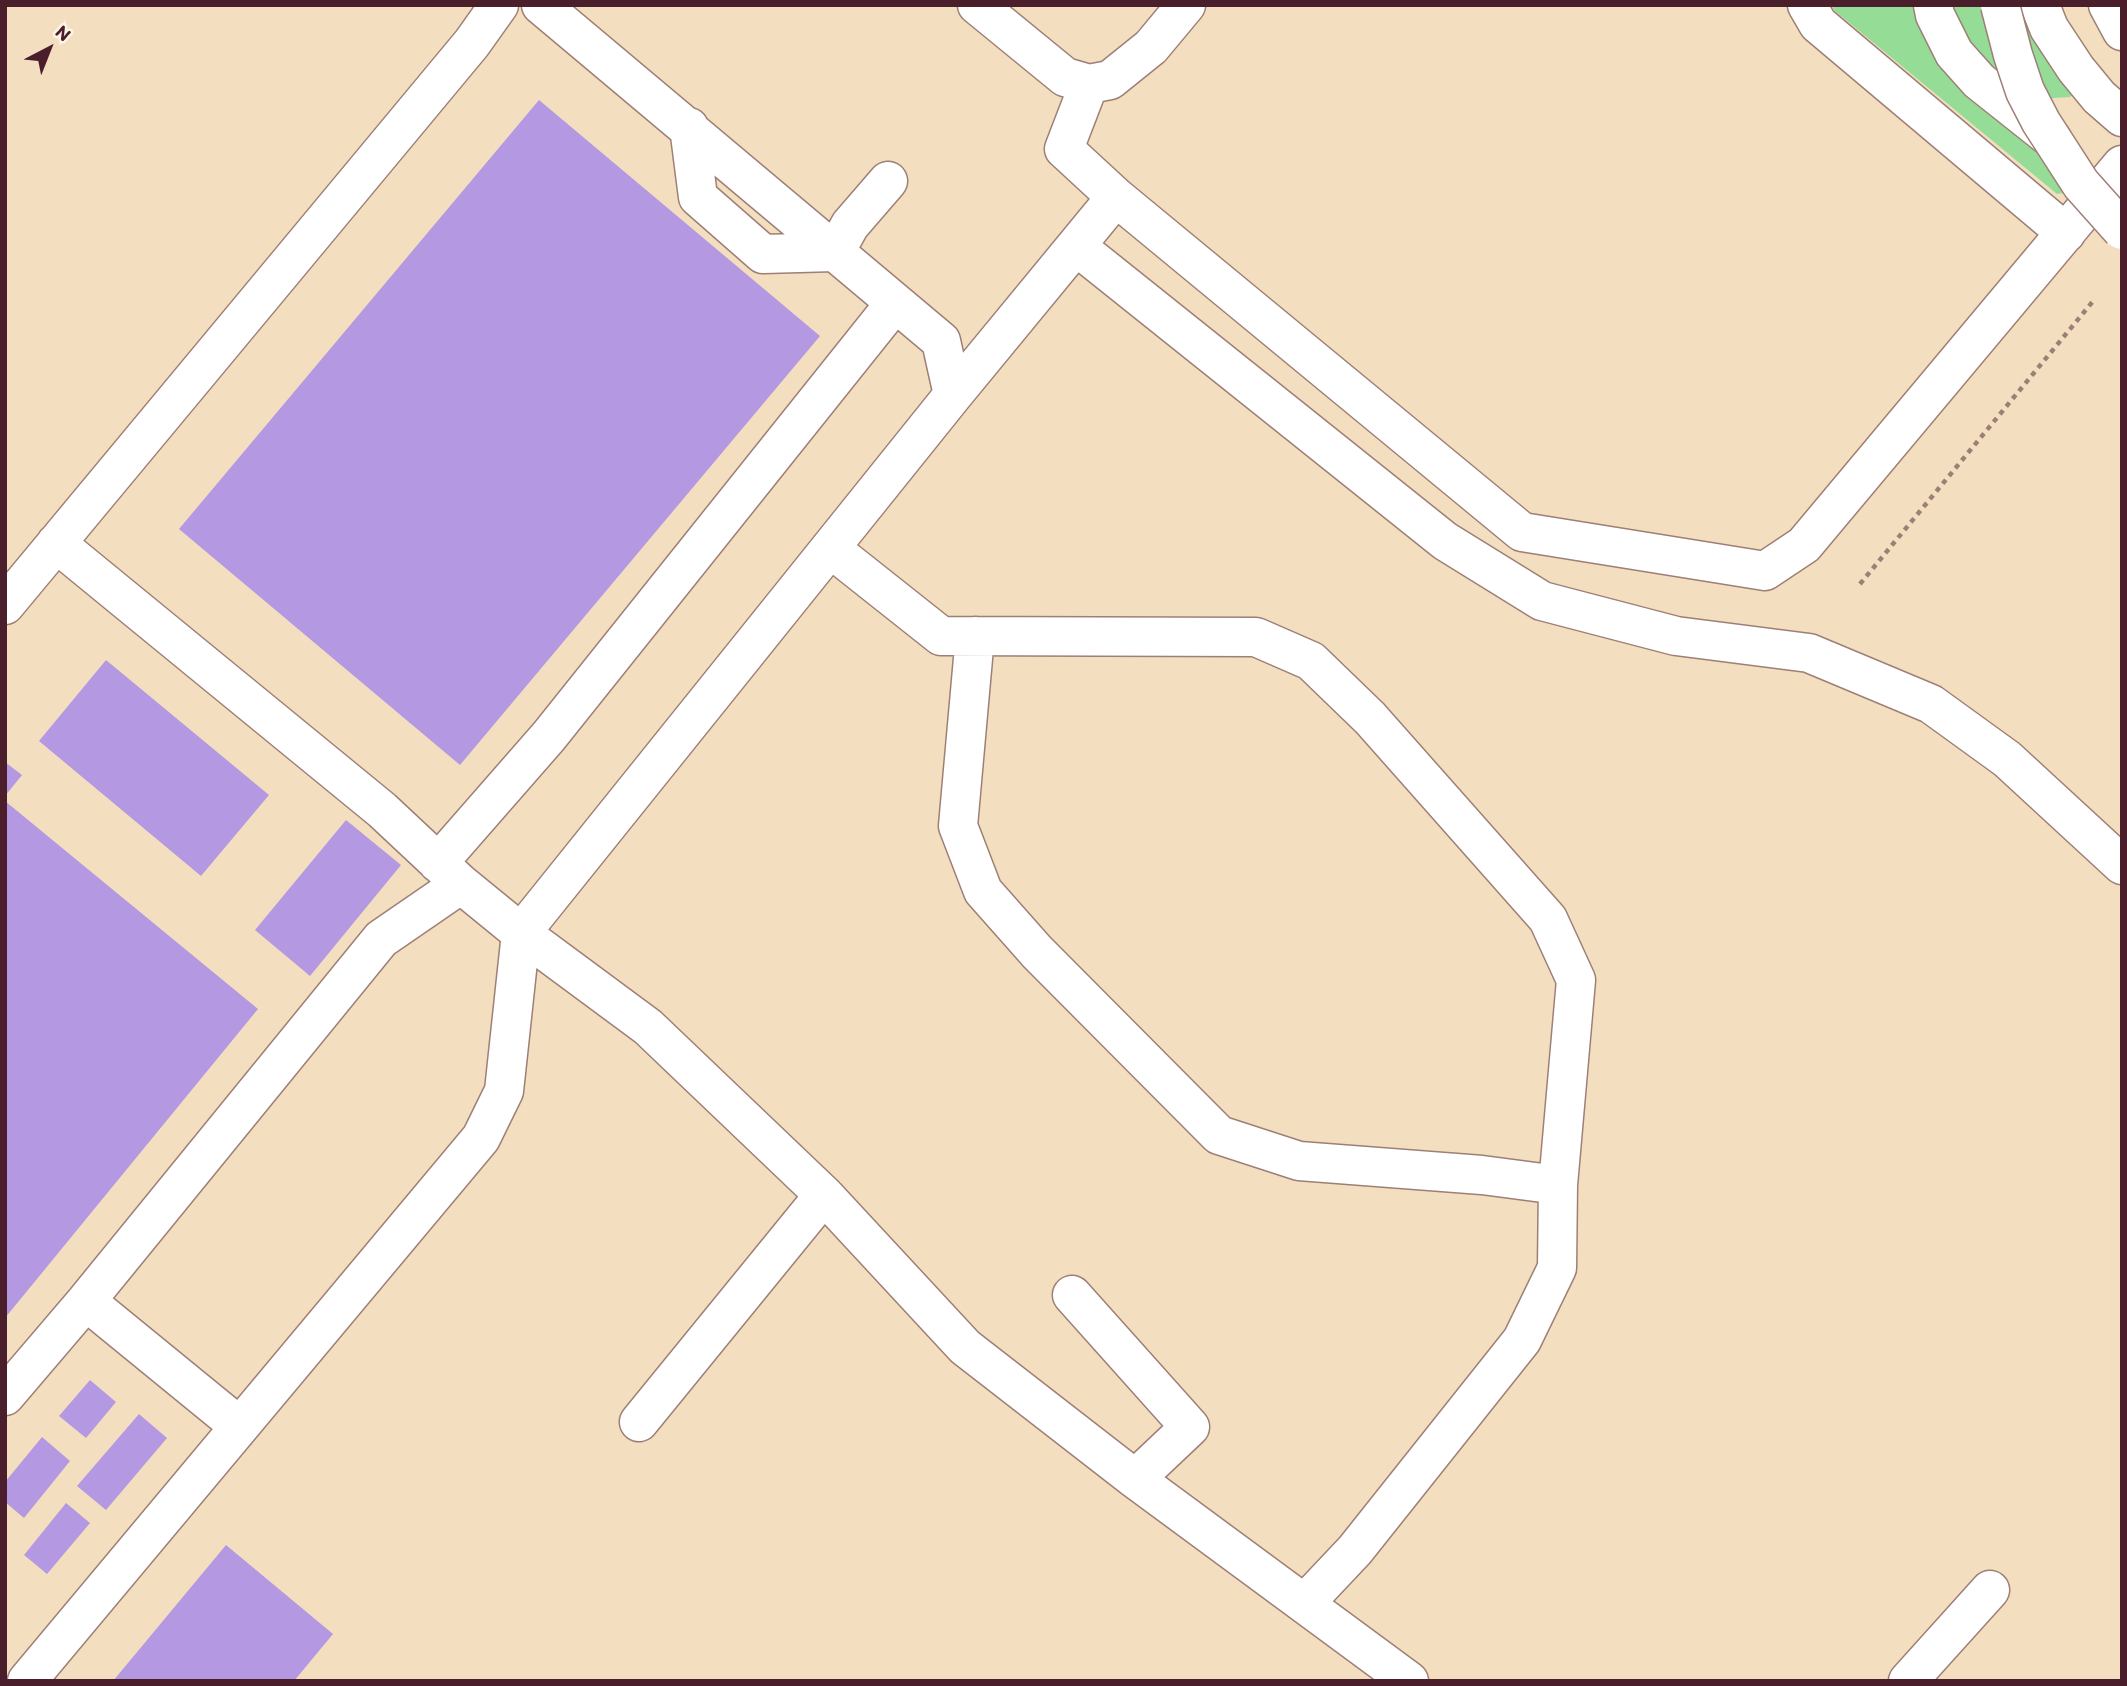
<!DOCTYPE html>
<html>
<head>
<meta charset="utf-8">
<style>
  body { margin:0 }
  #map { position:relative; width:2127px; height:1686px; overflow:hidden; background:#f3dfc0; font-family:Itim,sans-serif }
  canvas { display:block }
  .frame { position:absolute; inset:0; border:7px solid #4a1f2b; pointer-events:none }
  .north { position:absolute; left:14px; top:14px; width:70px; height:70px; -webkit-text-stroke:5px #fcf5e5; paint-order:stroke; rotate:42deg; font-size:19px; font-weight:700; line-height:28px; text-align:center; color:#4a1f2b }
  .north::after { content:''; display:block; margin:auto; width:24px; height:32px; background:#4a1f2b; clip-path:polygon(50% 0,100% 100%,50% 72%,0 100%) }
</style>
</head>
<body>
<div id="map">
<canvas width="2127" height="1686"></canvas>
<div class="frame"></div>
<div class="north">N</div>
</div>
<script>
const ctx = document.querySelector('canvas').getContext('2d');
ctx.lineJoin = 'round';
function paint(path, color) { ctx.fillStyle = color; ctx.fill(path, 'evenodd'); }
const shape = rows => new Path2D(rows.map(r => 'M' + r).join(''));
function trace(path, color, width, dash) { ctx.strokeStyle = color; ctx.lineWidth = width; ctx.lineCap = dash ? 'butt' : 'round'; ctx.setLineDash(dash || []); ctx.stroke(path); }
const green = shape([
  [1831,5,1915,5,2068,176,2070,192,2057,194,1835,11],
  [1947,5,2048,5,2086,77,2070,97,2023,100,1964,41]
]);
const building = shape([
  [539,100,820,336,460,765,179,529],
  [106,660,269,795,201,876,39,741],
  [5,762,22,775,5,796],
  [5,801,258,1009,5,1318],
  [346,820,401,865,310,976,255,930],
  [90,1380,116,1402,86,1438,59,1416],
  [139,1414,167,1438,106,1510,77,1486],
  [42,1437,70,1461,24,1518,5,1502,5,1482],
  [66,1503,90,1523,47,1574,24,1555],
  [226,1545,333,1634,294,1681,113,1681]
]);
const path = shape([
  [1860,584,2094,300]
]);
const minor = shape([
  [541,5,941,341,953,395],
  [977,5,1065,77,1089,84,1110,80,1151,47,1186,5],
  [1807,5,1818,24,2066,233],
  [1933,5,1935,15,1954,53,1979,81,2052,139],
  [2040,5,2049,28,2076,69,2099,97,2122,117],
  [2108,5,2122,31],
  [1089,84,1064,149,1116,197,1522,532,1765,571,1804,545,2122,165],
  [689,127,698,197,763,254,835,252,850,225,888,181],
  [1076,246,1445,541,1542,601,1676,636,1809,653,1931,704,2007,759,2122,865],
  [56,543,382,810,461,884,521,933,648,1027,824,1195,965,1347,1135,1479,1409,1681],
  [830,548,941,636,1256,637,1311,661,1370,718,1548,919,1576,980,1558,1185,1557,1268,1522,1340,1355,1550,1305,1603],
  [5,605,472,43,499,5],
  [975,636,958,826,983,891,1037,952,1219,1135,1299,1161,1482,1175,1558,1185],
  [438,863,549,736,895,303],
  [1072,1295,1190,1427,1135,1479],
  [86,1301,239,1426],
  [5,1396,86,1301,381,939,461,884],
  [639,1422,824,1195],
  [27,1681,481,1138,504,1091,521,933,953,395,1116,197],
  [1908,1681,1990,1590]
]);
const minorBridge = shape([
  [2000,5,2013,55,2025,91,2041,122,2081,184,2122,230]
]);
paint(green, '#95dd97');
paint(building, '#b498e1');
trace(minor, '#9e7f76', 41);
trace(path, '#9e7f76', 4.5, [5, 5]);
trace(minor, '#fff', 38);
trace(minorBridge, '#9e7f76', 41, []);
trace(minorBridge, '#fff', 38);
</script>
</body>
</html>
